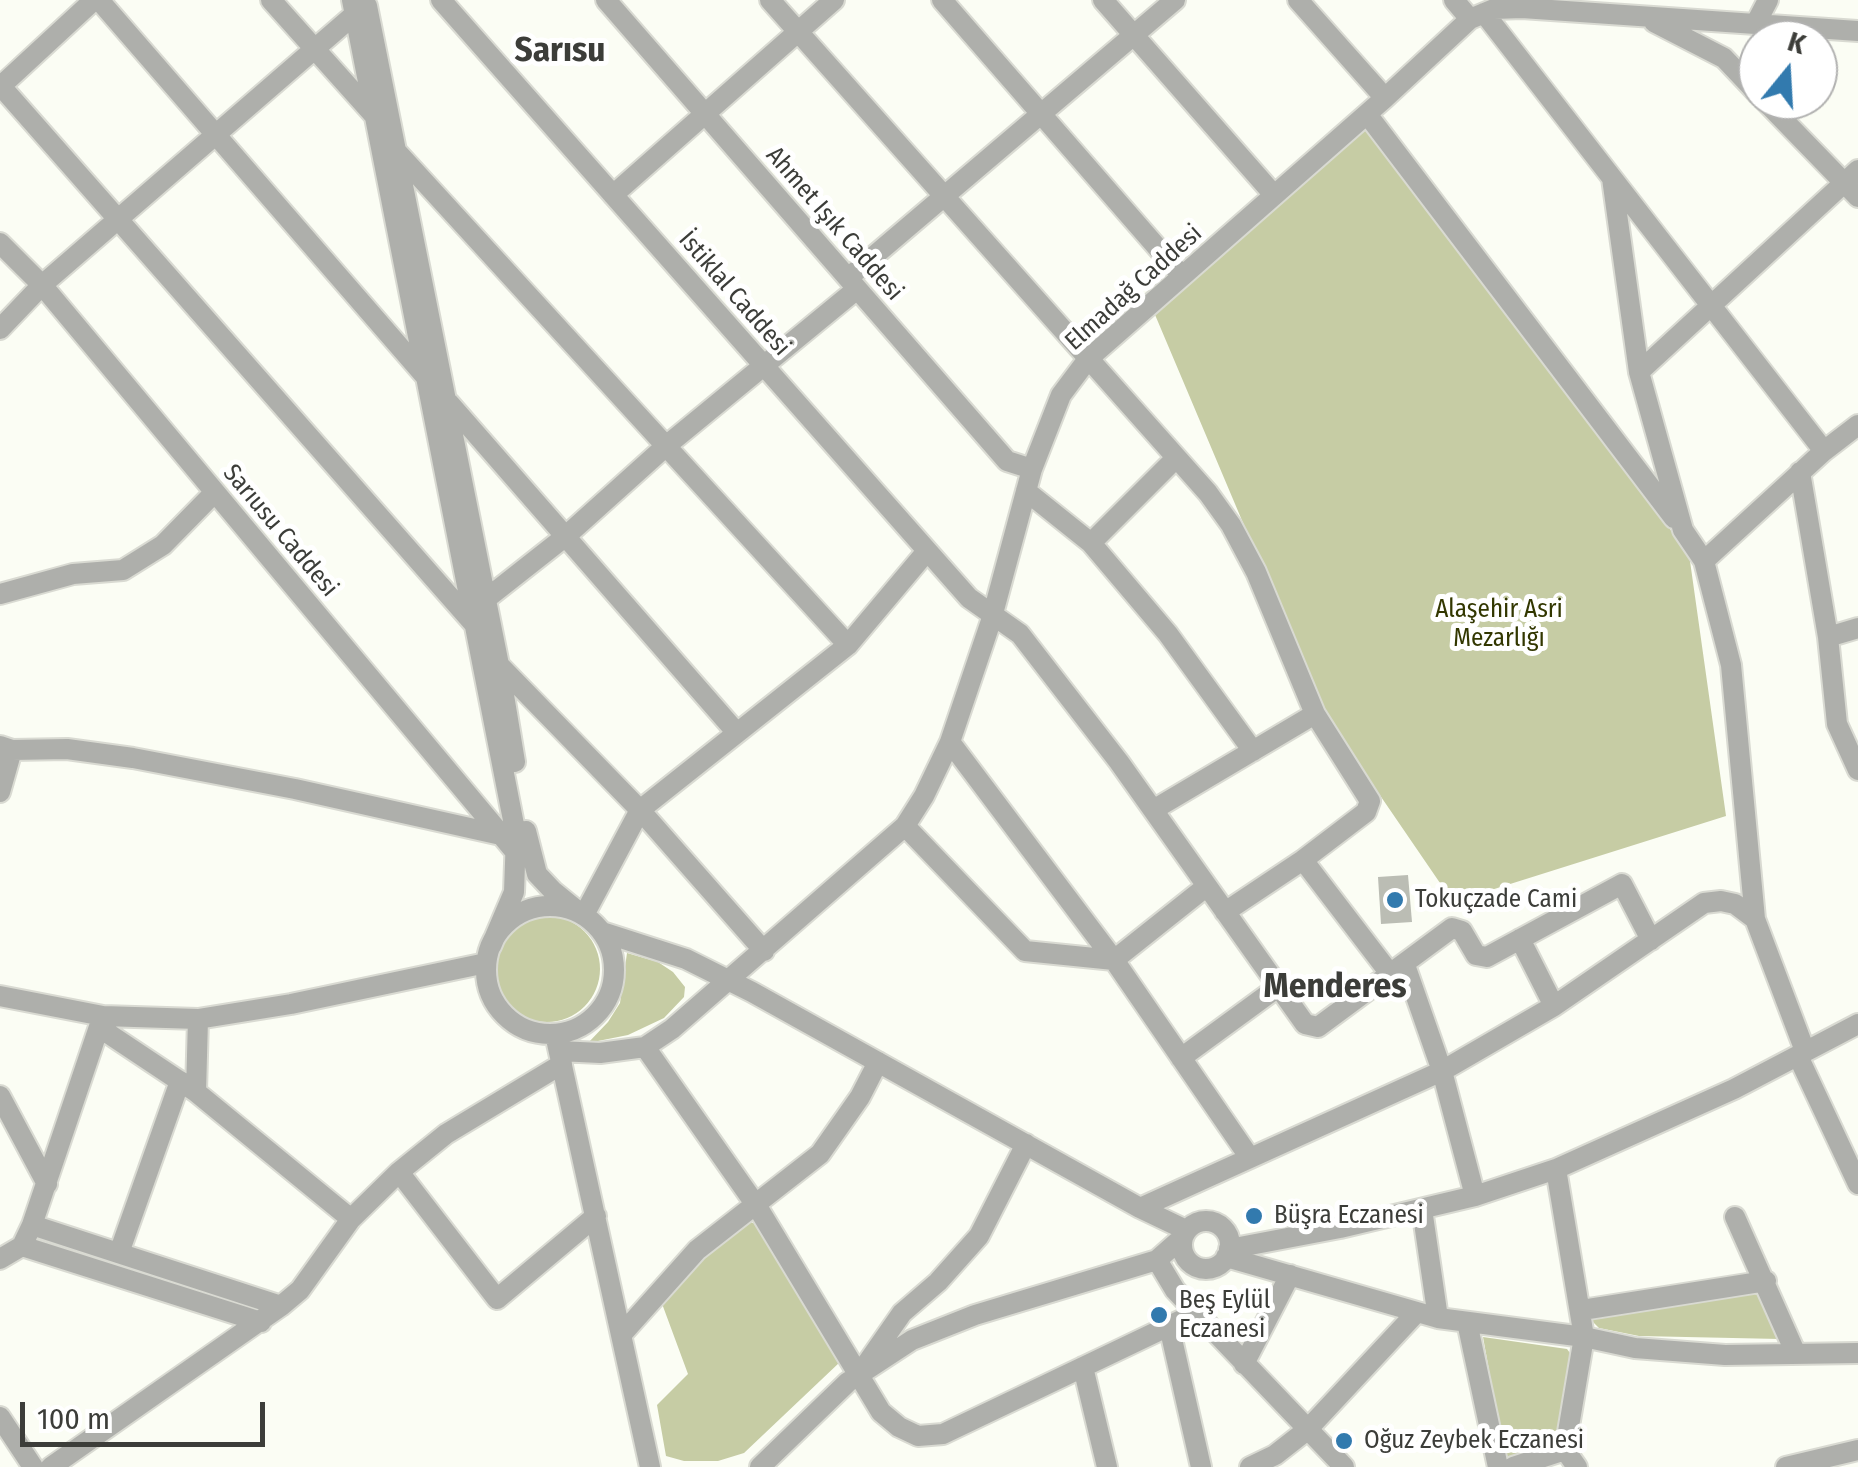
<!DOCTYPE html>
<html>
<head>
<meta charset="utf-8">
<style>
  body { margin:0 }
  #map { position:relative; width:1858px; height:1467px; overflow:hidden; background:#fbfdf4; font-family:"Fira Sans Condensed",sans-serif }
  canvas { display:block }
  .north { position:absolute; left:1738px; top:20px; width:100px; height:100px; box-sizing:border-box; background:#fff; border:2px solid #b1b1b0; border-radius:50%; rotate:18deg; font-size:28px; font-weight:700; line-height:40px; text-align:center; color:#3c3d39 }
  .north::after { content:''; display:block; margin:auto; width:35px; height:45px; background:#327aae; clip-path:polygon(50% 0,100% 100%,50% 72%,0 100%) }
  .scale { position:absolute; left:20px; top:1402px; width:245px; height:45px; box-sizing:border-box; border:5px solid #3c3d39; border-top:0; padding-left:12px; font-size:30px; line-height:35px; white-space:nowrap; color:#3c3d39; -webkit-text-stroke:8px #fff; paint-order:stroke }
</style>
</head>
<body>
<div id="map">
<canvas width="1858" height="1467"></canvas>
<div class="north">K</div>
<div class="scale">100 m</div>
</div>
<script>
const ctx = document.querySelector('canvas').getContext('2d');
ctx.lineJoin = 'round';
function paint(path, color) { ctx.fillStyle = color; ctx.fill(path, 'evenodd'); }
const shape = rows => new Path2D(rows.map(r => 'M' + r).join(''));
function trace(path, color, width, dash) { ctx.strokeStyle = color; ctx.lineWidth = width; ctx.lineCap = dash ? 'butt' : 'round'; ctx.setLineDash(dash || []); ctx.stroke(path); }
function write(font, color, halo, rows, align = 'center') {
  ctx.font = font + ' "Fira Sans Condensed",sans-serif'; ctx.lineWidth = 10; ctx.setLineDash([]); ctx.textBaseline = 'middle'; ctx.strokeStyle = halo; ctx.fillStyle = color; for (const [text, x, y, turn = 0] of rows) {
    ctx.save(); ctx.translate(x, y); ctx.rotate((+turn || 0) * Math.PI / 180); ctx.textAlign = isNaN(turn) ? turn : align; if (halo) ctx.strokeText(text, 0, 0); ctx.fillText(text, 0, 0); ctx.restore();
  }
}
const green = shape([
  [1363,127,1689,554,1726,816,1453,902,1323,712,1153,310],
  '494 969a53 53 0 1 1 106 0a53 53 0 1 1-106 0Z',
  [627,953,658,962,673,972,685,987,684,997,664,1018,628,1035,588,1043,608,1022,620,1003],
  [746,1221,757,1224,840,1362,744,1453,718,1461,684,1461,666,1456,657,1405,688,1374,661,1301,731,1228],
  [1749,1293,1764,1296,1780,1339,1639,1336,1599,1328,1592,1321,1595,1316],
  [1483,1337,1567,1349,1570,1353,1557,1437,1551,1445,1505,1458]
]);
const building = shape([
  [1408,875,1412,922,1381,924,1378,877]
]);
const minor = shape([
  [99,0,425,376],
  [271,0,373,114],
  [352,0,516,835,514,892,491,946],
  [441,0,969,598,1020,634,1119,762,1305,1024,1318,1027,1452,928,1462,931,1476,955,1487,957,1622,884,1651,940],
  [606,0,1007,461,1032,469],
  [770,0,1208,493,1231,525,1256,572,1315,714,1370,801,1366,812,1303,860,1225,912],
  [942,0,1182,276],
  [1103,0,1274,195],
  [1298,0,1385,98],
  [1454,0,1470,19],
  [367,6,499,665,515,762],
  [1484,13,1824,451],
  [1654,22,1724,58,1758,94],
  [1756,23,1768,0],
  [0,85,474,624],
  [0,87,94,0],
  [1764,100,1858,197],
  [1367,114,1674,518],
  [397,152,848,645],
  [1612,178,1639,372,1683,530,1704,561,1731,665,1755,919],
  [613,195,834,0],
  [0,243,42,285,518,855],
  [848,278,1175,0],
  [0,329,42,285,355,14],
  [1639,372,1858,170],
  [449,403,737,733],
  [1800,472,1828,637,1837,724,1858,770],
  [1026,491,1091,543,1168,634,1253,751],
  [1091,543,1176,458],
  [1704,561,1824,451,1858,425],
  [0,594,73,574,123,570,163,545,215,492],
  [486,599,566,536,666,446,857,289],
  [1828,637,1858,628],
  [500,666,640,810,764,951],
  [950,742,1114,960,1250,1158],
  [0,746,12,750,67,749,133,758,295,789,501,835],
  [0,792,12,750],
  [1153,810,1315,714],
  [905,826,1025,951,1114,960,1207,886],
  [526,831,537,874,553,891,580,913],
  [1303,860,1391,975],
  '486 970a64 64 0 1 1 128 0a64 64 0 1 1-128 0Z',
  [584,915,640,810,848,645,927,551],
  [602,932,686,959,752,992,1140,1208,1186,1230],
  [1520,939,1554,1006],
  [1405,965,1442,1071,1475,1196],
  [0,996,103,1016,198,1019,291,1004,486,963],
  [100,1028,196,1092,351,1219],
  [555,1034,650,1467],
  [645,1047,758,1208,881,1412,899,1427,918,1436,943,1434,1196,1313],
  [559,1051,600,1053,645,1047,672,1029,905,826,924,796,950,742,991,621,1032,469,1061,395,1088,359,1385,98,1470,19,1494,9,1522,8,1858,31],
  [1798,1056,1858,1184],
  [1181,1058,1278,987],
  [196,1092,198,1019],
  [0,1096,47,1184],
  [399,1172,497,1299,596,1216],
  [1140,1208,1442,1071,1554,1006,1704,903,1721,901,1735,904,1755,919,1805,1051],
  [1422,1209,1438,1318],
  [1735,1217,1796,1354],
  '1182 1245a24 24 0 1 1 48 0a24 24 0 1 1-48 0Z',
  [32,1225,281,1306],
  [22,1246,261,1322],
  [1229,1249,1340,1228,1475,1196,1556,1169,1734,1089,1858,1024],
  [119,1253,180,1081],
  [1226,1257,1438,1318,1584,1337,1635,1348,1725,1355,1858,1353],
  [0,1259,22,1246,32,1225,102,1018],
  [1157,1260,1175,1290,1344,1467],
  [1582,1310,1766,1281],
  [1467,1322,1498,1467],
  [1169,1326,1201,1467],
  [622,1334,697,1250,820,1154,860,1097,878,1062],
  [1244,1364,1290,1275],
  [865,1366,902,1313,938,1282,979,1236,1026,1144],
  [1083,1367,1107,1467],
  [0,1417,33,1467],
  [1565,1450,1577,1467],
  [51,1467,281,1306,300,1290,351,1219,399,1172,446,1134,562,1064],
  [760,1467,848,1382,912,1340,975,1315,1157,1260,1183,1237],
  [1250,1467,1275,1455,1307,1430,1417,1312],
  [1513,1467,1565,1450,1584,1337,1556,1169],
  [1786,1467,1858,1450]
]);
const markers = [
  [1395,900,10,"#327aae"],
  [1254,1216,10,"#327aae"],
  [1159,1315,10,"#327aae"],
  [1344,1441,10,"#327aae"]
];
const streetNames = [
  ["Ahmet Işık Caddesi",834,224,49],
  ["Elmadağ Caddesi",1134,288,-42],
  ["İstiklal Caddesi",734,294,49],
  ["Sarıusu Caddesi",280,531,50]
];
const parkNames = [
  ["Alaşehir Asri",1499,610],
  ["Mezarlığı",1499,639]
];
const poiNames = [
  ["Tokuçzade Cami",1415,900],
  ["Büşra Eczanesi",1274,1216],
  ["Beş Eylül",1179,1301],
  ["Eczanesi",1179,1330],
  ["Oğuz Zeybek Eczanesi",1364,1441]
];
const districtNames = [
  ["Sarısu",560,51],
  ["Menderes",1335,987]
];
paint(green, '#c6cca4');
paint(building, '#bbbdb4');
trace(minor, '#d9dad2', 24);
trace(minor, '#aeafab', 20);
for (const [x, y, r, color] of markers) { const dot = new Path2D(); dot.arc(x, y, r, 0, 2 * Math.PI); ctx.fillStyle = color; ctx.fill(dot); trace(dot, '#fff', 4); }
write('25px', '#3c3d39', '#fff', streetNames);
write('25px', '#323700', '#fff', parkNames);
write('25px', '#3c3d39', '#fff', poiNames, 'left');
write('bold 35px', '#3c3d39', '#fff', districtNames);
</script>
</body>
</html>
